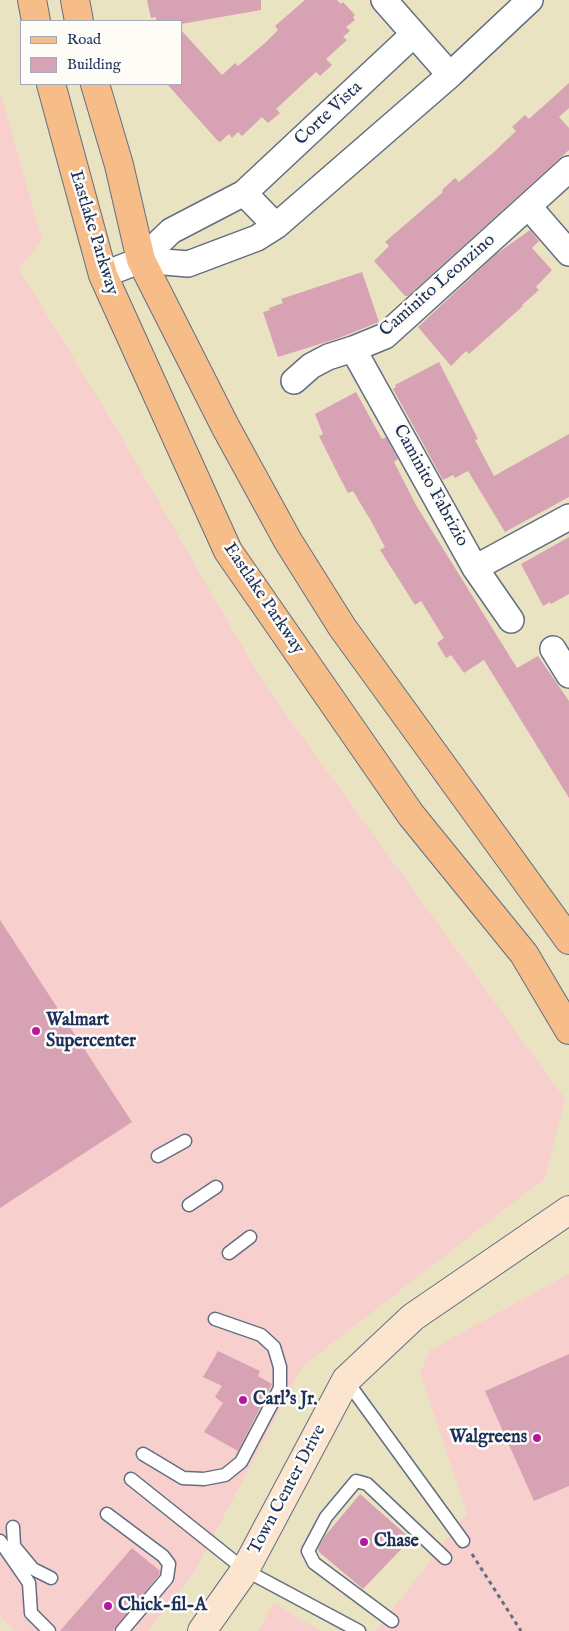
<!DOCTYPE html>
<html>
<head>
<meta charset="utf-8">
<style>
  body { margin:0 }
  #map { position:relative; width:569px; height:1631px; overflow:hidden; background:#e9e3c2; font-family:"IM FELL English",serif }
  canvas { display:block }
  .legend { position:absolute; left:20px; top:20px; width:162px; height:65px; box-sizing:border-box; background:#fdfcf7; border:1px solid #a3aaba; margin:0; padding:6px 9px; list-style:none; font-size:15px; color:#1b2f5e }
  .legend li { display:flex; align-items:center; gap:10px; height:25px }
  .legend b { width:25px; border:1px solid #a3aaba }
</style>
</head>
<body>
<div id="map">
<canvas width="569" height="1631"></canvas>
<ul class="legend">
<li><b style="height:6px;background:#f7bd88"></b>Road</li>
<li><b style="height:14px;background:#d8a2b5"></b>Building</li>
</ul>
</div>
<script>
const ctx = document.querySelector('canvas').getContext('2d');
ctx.lineJoin = 'round';
function paint(path, color) { ctx.fillStyle = color; ctx.fill(path, 'evenodd'); }
const shape = rows => new Path2D(rows.map(r => 'M' + r).join(''));
function trace(path, color, width, dash) { ctx.strokeStyle = color; ctx.lineWidth = width; ctx.lineCap = dash ? 'butt' : 'round'; ctx.setLineDash(dash || []); ctx.stroke(path); }
function write(font, color, halo, rows, align = 'center') {
  ctx.font = font + ' "IM FELL English",serif'; ctx.lineWidth = 5; ctx.setLineDash([]); ctx.textBaseline = 'middle'; ctx.strokeStyle = halo; ctx.fillStyle = color; for (const [text, x, y, turn = 0] of rows) {
    ctx.save(); ctx.translate(x, y); ctx.rotate((+turn || 0) * Math.PI / 180); ctx.textAlign = isNaN(turn) ? turn : align; if (halo) ctx.strokeText(text, 0, 0); ctx.fillText(text, 0, 0); ctx.restore();
  }
}
const built = shape([
  [0,91,42,240,19,269,112,421,264,684,565,1099,545,1178,303,1366,194,1573,148,1631,14,1631,0,1616],
  [569,1274,569,1631,376,1631,467,1513,420,1373,430,1350],
  [274,1603,320,1631,258,1631]
]);
const building = shape([
  [147,0,261,0,261,10,181,24,181,21,156,21,156,17,151,18],
  [305,0,337,0,341,4,343,2,355,15,353,17,355,20,346,27,350,31,343,37,347,40,326,59,332,65,320,76,316,72,276,109,280,113,268,123,262,117,242,136,238,132,232,138,229,134,220,142,217,140,167,84,181,84,181,30,222,75,235,63,238,66,266,42,278,30,275,26],
  [569,83,569,108,559,117,569,128,569,150,408,296,405,296,374,261,389,246,385,242,443,192,442,190,455,178,459,182,494,152,516,131,512,127,525,115,529,119],
  [530,230,539,241,532,248,552,270,536,287,539,290,522,305,523,306,469,354,466,351,451,366,418,327,495,255],
  [362,272,379,322,339,338,278,357,263,312,270,310,269,308,283,303,281,299],
  [439,362,478,439,475,440,494,476,569,434,569,497,505,532,468,471,455,478,453,475,443,480,393,389,396,387,395,385],
  [356,392,382,439,386,437,398,459,394,462,416,505,517,668,538,656,569,701,569,798,484,660,464,673,451,655,446,658,437,643,444,638,421,601,415,605,380,550,385,547,371,521,353,491,348,493,340,478,319,436,323,434,315,414],
  [569,537,569,594,551,604,550,602,543,606,521,564],
  [0,920,132,1122,0,1208],
  [218,1351,260,1371,258,1376,272,1384,238,1451,204,1432,223,1403,215,1397,222,1386,203,1377],
  [569,1354,569,1486,534,1501,485,1391],
  [360,1494,411,1539,363,1589,319,1552,318,1549,325,1536],
  [132,1548,160,1571,159,1575,113,1631,60,1631]
]);
const path = shape([
  [472,1554,521,1631]
]);
const lane = shape([
  [158,1156,185,1141],
  [189,1205,216,1187],
  [229,1253,250,1237],
  [346,1380,463,1541],
  [143,1454,183,1478,204,1479,225,1475,241,1462,280,1388,280,1367,274,1347,261,1335,215,1319],
  [131,1479,245,1570,359,1631],
  [107,1514,163,1556,169,1564,167,1578,122,1631],
  [13,1527,14,1546,33,1569,51,1578],
  [0,1541,29,1583,31,1613,49,1631],
  [392,1621,314,1563,308,1551,326,1517,356,1481,367,1484,445,1558]
]);
const street = shape([
  [384,0,450,75],
  [244,193,276,226],
  [529,207,569,253],
  [141,260,188,264,257,238,276,226,450,75,530,0],
  [103,275,141,260,171,231,244,193,414,34],
  [353,349,475,568,511,620],
  [294,381,311,366,328,357,353,349,385,336,569,169],
  [475,568,569,517],
  [553,649,569,675]
]);
const secondary = shape([
  [202,1631,245,1570,346,1380,413,1317,569,1210]
]);
const primary = shape([
  [32,0,36,21],
  [75,0,79,21],
  [51,84,103,275,228,551,411,815,524,954,569,1030],
  [95,84,119,165,141,260,225,426,288,541,342,627,569,940]
]);
const markers = [
  [36,1031,5,"#b5179e"],
  [243,1400,5,"#b5179e"],
  [537,1438,5,"#b5179e"],
  [364,1542,5,"#b5179e"],
  [108,1606,5,"#b5179e"]
];
const streetNames = [
  ["Corte Vista",329,114,-43],
  ["Eastlake Parkway",93,233,73],
  ["Caminito Leonzino",438,286,-41],
  ["Caminito Fabrizio",430,486,61],
  ["Eastlake Parkway",263,599,56],
  ["Town Center Drive",288,1490,-62]
];
const poiNames = [
  ["Walmart",46,1021],
  ["Supercenter",46,1042],
  ["Carl's Jr.",253,1400],
  ["Walgreens",527,1438,"right"],
  ["Chase",374,1542],
  ["Chick-fil-A",118,1606]
];
paint(built, '#f7d0ce');
paint(building, '#d8a2b5');
trace(lane, '#636e81', 15);
trace(street, '#636e81', 28);
trace(secondary, '#636e81', 30);
trace(primary, '#636e81', 30);
trace(path, '#636e81', 3, [4, 4]);
trace(lane, '#fff', 12);
trace(street, '#fff', 25);
trace(secondary, '#fce5cf', 28);
trace(primary, '#f7bd88', 28);
for (const [x, y, r, color] of markers) { const dot = new Path2D(); dot.arc(x, y, r, 0, 2 * Math.PI); ctx.fillStyle = color; ctx.fill(dot); trace(dot, '#fdfcf7', 2); }
write('18px', '#1b2f5e', '#fdfcf7', streetNames);
write('bold 18px', '#1b2f5e', '#fdfcf7', poiNames, 'left');
</script>
</body>
</html>
